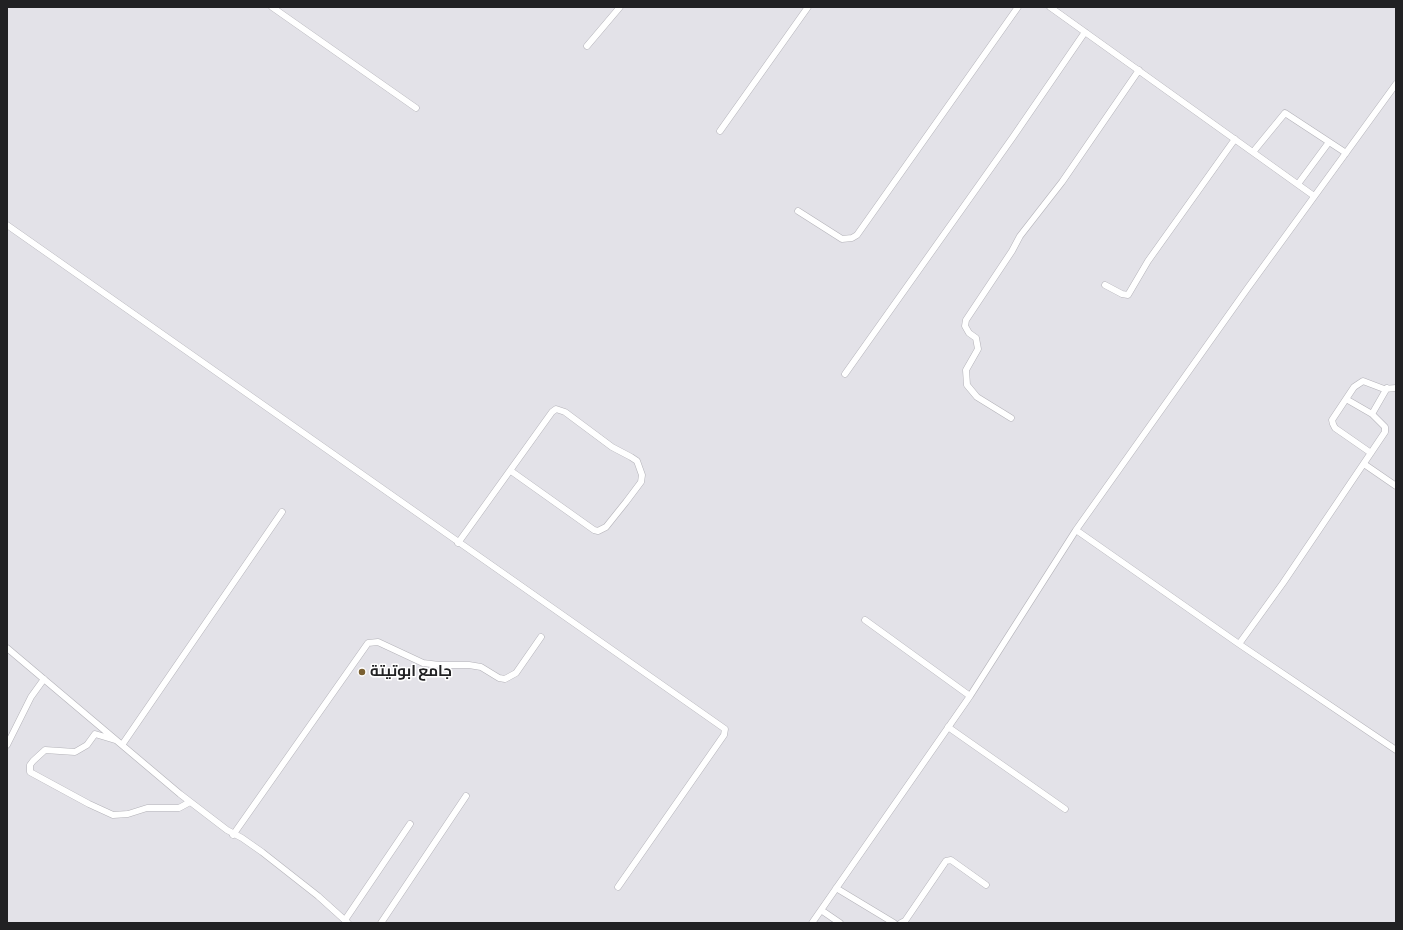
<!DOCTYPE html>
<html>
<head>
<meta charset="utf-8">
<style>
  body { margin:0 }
  #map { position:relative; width:1403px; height:930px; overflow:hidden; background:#e3e2e8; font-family:"Sofia Sans Condensed",sans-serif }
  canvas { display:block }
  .frame { position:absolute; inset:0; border:8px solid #212123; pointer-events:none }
</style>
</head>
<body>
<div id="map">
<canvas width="1403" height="930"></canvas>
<div class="frame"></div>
</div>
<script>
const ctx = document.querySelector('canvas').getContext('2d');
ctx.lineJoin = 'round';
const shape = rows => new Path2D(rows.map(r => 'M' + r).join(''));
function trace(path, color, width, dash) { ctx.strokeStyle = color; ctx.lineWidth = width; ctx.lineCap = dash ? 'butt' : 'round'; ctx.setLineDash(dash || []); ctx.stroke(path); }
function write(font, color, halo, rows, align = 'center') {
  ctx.font = font + ' "Sofia Sans Condensed",Cairo,sans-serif'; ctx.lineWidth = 3; ctx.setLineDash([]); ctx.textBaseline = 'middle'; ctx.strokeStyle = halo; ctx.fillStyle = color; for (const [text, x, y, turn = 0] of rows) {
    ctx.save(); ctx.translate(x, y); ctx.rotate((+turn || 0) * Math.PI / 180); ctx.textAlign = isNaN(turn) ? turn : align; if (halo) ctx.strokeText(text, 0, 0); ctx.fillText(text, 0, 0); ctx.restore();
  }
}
const minor = shape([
  [272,7,416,108],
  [1050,7,1314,196],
  [587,46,620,7],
  [720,131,808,7],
  [1253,152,1285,113,1346,153],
  [1298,184,1329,142],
  [798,211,842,239,852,238,857,235,1018,7],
  [7,225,725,729,724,735,618,887],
  [1105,285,1122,294,1128,295,1148,261,1235,139],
  [845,374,1013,137,1085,32],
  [1346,399,1332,420,1333,424,1335,428,1371,453],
  [1372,414,1387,388],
  [1011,418,977,397,967,385,966,370,978,349,976,338,969,333,965,326,966,320,1012,251,1020,236,1062,182,1139,70],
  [1364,464,1396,486],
  [1076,530,1239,644,1396,750],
  [458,543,552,412,556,409,565,412,612,447,631,457,637,461,642,475,641,482,626,502,606,527,598,531,594,530,511,471],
  [865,620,970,696],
  [1239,644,1283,583,1385,432,1385,427,1372,414,1346,399,1354,387,1363,381,1384,389,1396,388],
  [7,648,180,794,227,830,242,838,262,852,318,896,348,923],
  [948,727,1065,809],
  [115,740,95,734,87,745,75,752,45,750,33,761,30,765,30,772,89,804,113,815,128,814,147,808,179,808,190,802],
  [7,745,31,697,44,679],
  [122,745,282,512],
  [233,835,368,643,378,642,423,663,439,665,469,665,481,667,499,678,505,679,516,673,541,637],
  [836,888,894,923],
  [821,910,840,923],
  [345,920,410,824],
  [381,923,466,796],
  [812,923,970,696,1076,530,1247,289,1396,84],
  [901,923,905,921,946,861,951,860,986,885]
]);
const markers = [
  [362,672,4,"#7a6032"]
];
const poiNames = [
  ["جامع ابوتيتة",370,672]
];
trace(minor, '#b3b2b8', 7);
trace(minor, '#fff', 6);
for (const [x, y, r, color] of markers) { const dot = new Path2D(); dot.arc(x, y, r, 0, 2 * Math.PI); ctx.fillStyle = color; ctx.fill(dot); trace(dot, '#fff', 1.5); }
write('bold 15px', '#212123', '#fff', poiNames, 'left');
</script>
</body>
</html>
